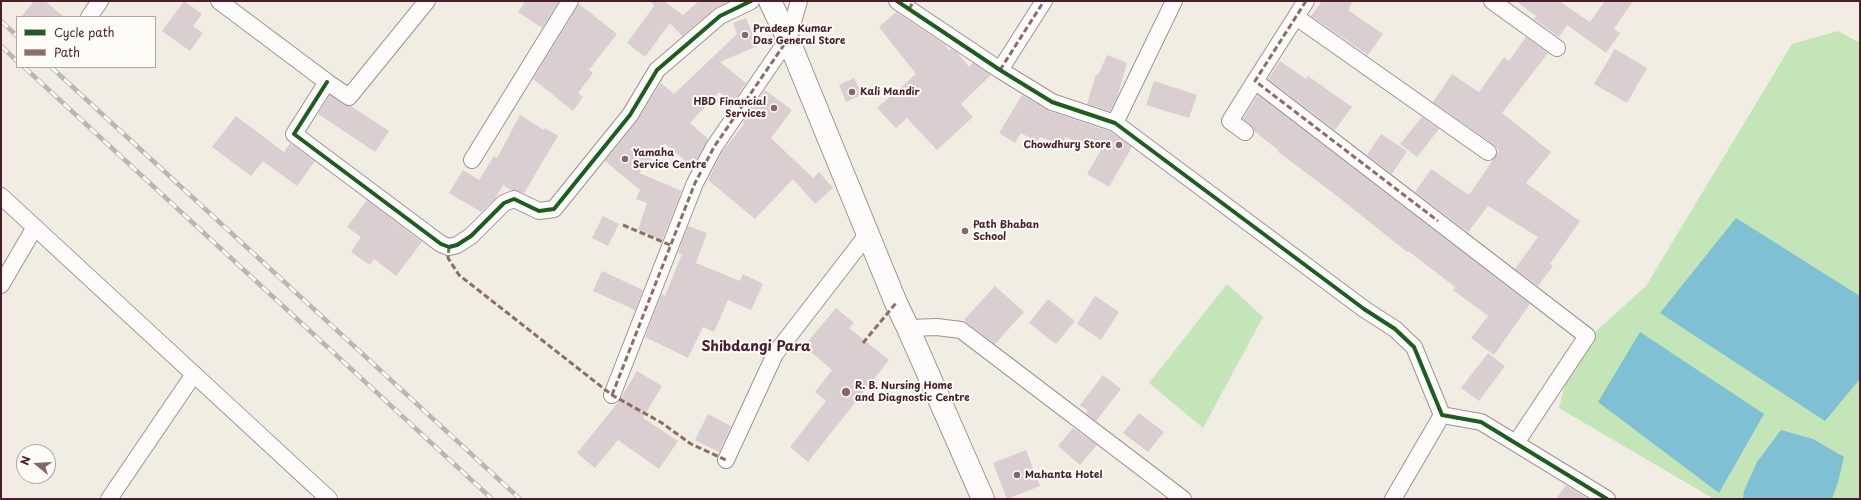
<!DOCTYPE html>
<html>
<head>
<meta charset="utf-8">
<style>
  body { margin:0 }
  #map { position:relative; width:1861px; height:500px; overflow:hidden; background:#f2ede3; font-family:"Playpen Sans",sans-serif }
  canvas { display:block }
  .frame { position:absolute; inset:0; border:2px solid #4a1f2b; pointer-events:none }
  .legend { position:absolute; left:16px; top:16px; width:140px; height:52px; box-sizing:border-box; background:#fdfcf7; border:1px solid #b5a4a5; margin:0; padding:5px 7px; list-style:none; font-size:12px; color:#4a1f2b }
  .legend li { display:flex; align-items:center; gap:8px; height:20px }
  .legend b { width:20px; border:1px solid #b5a4a5 }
  .north { position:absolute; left:16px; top:444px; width:40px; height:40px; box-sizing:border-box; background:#fdfcf7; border:1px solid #b5a4a5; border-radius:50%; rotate:288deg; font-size:11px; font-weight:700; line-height:16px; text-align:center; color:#4a1f2b }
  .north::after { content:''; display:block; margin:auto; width:14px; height:18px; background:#85676b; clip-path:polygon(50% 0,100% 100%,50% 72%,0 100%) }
</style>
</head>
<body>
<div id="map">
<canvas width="1861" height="500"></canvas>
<div class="frame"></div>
<ul class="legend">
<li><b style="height:5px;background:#1b5e20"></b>Cycle path</li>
<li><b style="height:5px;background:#8d6e63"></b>Path</li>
</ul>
<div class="north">N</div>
</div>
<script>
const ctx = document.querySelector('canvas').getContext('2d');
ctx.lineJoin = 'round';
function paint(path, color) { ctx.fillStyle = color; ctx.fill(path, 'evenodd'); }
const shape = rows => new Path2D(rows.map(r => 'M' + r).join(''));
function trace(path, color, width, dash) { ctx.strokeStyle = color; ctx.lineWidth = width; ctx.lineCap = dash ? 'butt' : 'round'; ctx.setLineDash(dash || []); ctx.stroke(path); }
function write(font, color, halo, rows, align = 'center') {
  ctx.font = font + ' "Playpen Sans",sans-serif'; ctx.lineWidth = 4; ctx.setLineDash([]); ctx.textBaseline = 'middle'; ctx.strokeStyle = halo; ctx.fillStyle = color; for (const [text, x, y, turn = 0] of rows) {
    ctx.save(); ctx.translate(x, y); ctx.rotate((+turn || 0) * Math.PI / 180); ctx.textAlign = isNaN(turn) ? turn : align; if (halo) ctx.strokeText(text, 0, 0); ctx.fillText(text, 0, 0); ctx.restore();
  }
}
const green = shape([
  [1838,31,1860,43,1860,499,1714,499,1559,408,1573,352,1646,286,1792,44],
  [1227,284,1263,317,1203,428,1149,383]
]);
const water = shape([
  [1736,218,1860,296,1860,379,1825,421,1660,313],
  [1640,332,1764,414,1719,493,1598,402],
  [1781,430,1813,439,1844,457,1838,482,1832,499,1743,499,1744,491,1757,462]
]);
const building = shape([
  [34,1,45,1,64,17,21,17],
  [184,1,202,14,193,26,203,33,190,51,162,31],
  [525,1,559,1,542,28,518,12],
  [650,1,664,1,683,15,699,1,729,1,714,9,682,36,670,23,645,57,627,43,654,6],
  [1322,1,1353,1,1348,10,1383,34,1368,55,1311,16],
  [1516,1,1559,1,1590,22,1605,1,1633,1,1614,29,1620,33,1606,53,1567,25,1559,37,1534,19,1536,16],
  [579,4,617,34,589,70,593,73,578,93,583,97,573,111,533,79],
  [896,12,944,44,949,50,951,49,958,53,969,67,973,63,991,75,961,104,973,117,937,150,907,118,896,128,877,108,916,74,879,27],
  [746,18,757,46,720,62,746,83,732,104,719,92,690,123,708,139,693,167,664,143,639,173,682,191,662,240,638,230,647,203,636,199,640,190,605,161,637,121,661,83,674,94,737,34,733,23],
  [1526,37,1548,53,1502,113,1551,152,1526,183,1580,221,1550,264,1553,266,1538,286,1515,269,1538,237,1488,206,1468,232,1415,192,1431,169,1469,195,1499,151,1493,144,1433,102,1452,74,1479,92,1504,57,1509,61],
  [1615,49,1647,68,1627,103,1594,84],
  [1107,55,1127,63,1117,98,1110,111,1087,104,1096,74,1098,75],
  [1280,61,1306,79,1308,76,1352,107,1335,130,1268,79],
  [854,78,862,95,846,102,839,85],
  [1154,81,1197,95,1189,118,1146,105],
  [765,90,792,110,771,138,813,178,819,172,833,188,815,204,793,179,755,219,708,180,722,152,744,124,743,122],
  [330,95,344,105,351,106,389,131,375,152,318,114],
  [1022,95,1049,111,1111,132,1132,147,1109,187,1087,174,1101,150,1065,137,1063,145,1040,137,1037,142,1021,133,1015,143,999,133],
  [1258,95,1530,304,1494,355,1471,338,1488,316,1453,290,1455,287,1408,251,1407,252,1337,196,1277,151,1278,150,1254,131,1251,125,1243,119],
  [520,115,544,130,545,128,558,136,524,193,511,190,503,185,495,199,481,212,449,193,463,170,479,180,494,156,497,158],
  [236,116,284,152,290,143,315,161,297,186,263,161,251,176,212,147],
  [1422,117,1439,129,1417,157,1400,144],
  [1381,134,1407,151,1392,174,1367,155],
  [367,200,422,242,396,276,374,259,370,265,351,252,361,237,347,227],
  [603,216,619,224,608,246,592,238],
  [688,226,707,233,696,263,740,281,743,274,763,284,751,310,728,300,714,332,703,327,688,358,645,337,660,298,662,294,665,296,682,254,678,253],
  [602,271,643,290,635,310,593,291],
  [995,286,1024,312,995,344,964,320],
  [1095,296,1119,312,1101,340,1077,324],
  [1048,299,1075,321,1056,344,1029,323],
  [836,308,854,323,849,328,889,360,808,462,790,447,826,401,815,392,832,370,804,346],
  [1488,353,1505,366,1479,401,1461,388],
  [637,371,662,386,643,418,678,441,659,469,618,440,595,468,577,453,619,401],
  [1103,375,1121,389,1096,421,1086,413,1088,411,1080,405],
  [1139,413,1164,432,1148,452,1123,433],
  [708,414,731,426,719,452,695,440],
  [1073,428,1097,445,1080,465,1058,446],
  [1026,450,1040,486,1007,499,993,463],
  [1566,485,1589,499,1556,499]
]);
const street = shape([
  [219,1,327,82,349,97,427,1],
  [897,1,1000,70,1052,102,1115,123,1364,309,1395,329,1414,347,1442,415,1481,422,1607,499],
  [1306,1,1255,81,1587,336,1516,443],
  [1492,1,1557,48],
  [89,17,100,1],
  [1296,17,1488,152],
  [1000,70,1044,1],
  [327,82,294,134,441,244,449,247,457,245,471,236,504,203,514,199,539,211,554,209,630,115,657,70,720,16,751,1],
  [1115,123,1174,1],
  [1245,132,1230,121,1255,81],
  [472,160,570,1],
  [1,196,329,499],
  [1,285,35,227],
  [908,328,937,327,961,330,1183,499],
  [612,395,695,183,714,147,788,39,799,1],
  [726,460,775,354,867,235],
  [109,499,194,374],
  [1393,499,1442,415]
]);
const primary = shape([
  [770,1,788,39,896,303,908,328,983,499]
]);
const rail = shape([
  [1,21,17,36],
  [1,46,17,61],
  [24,67,492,499],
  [51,67,520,499]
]);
const quiet = shape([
  [1306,1,1255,81,1438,221],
  [909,9,914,1],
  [1000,70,1044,1],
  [623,225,670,245],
  [449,247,448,258,459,275,612,395,662,423,691,444,726,460],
  [863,343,896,303],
  [612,395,695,183,714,147,788,39]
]);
const cycleway = shape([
  [897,1,1000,70,1052,102,1115,123,1364,309,1395,329,1414,347,1442,415,1481,422,1607,499],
  [327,82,294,134,441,244,449,247,457,245,471,236,504,203,514,199,539,211,554,209,630,115,657,70,720,16,751,1]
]);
const markers = [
  [745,35,4,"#85676b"],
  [852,92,4,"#85676b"],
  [774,108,4,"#85676b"],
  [1119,145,4,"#85676b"],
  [625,159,4,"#85676b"],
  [965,231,4,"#85676b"],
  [846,392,5,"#85676b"],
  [1017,475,4,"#85676b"]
];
const poiNames = [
  ["Pradeep Kumar",753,29],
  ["Das General Store",753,41],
  ["Kali Mandir",860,92],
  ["HBD Financial",766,102,"right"],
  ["Services",766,114,"right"],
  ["Chowdhury Store",1111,145,"right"],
  ["Yamaha",633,153],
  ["Service Centre",633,165],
  ["Path Bhaban",973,225],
  ["School",973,237],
  ["R. B. Nursing Home",855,386],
  ["and Diagnostic Centre",855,398],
  ["Mahanta Hotel",1025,475]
];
const districtNames = [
  ["Shibdangi Para",756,347]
];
paint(green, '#c3e5b8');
paint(water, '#7fc0d4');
paint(building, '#daced1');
trace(street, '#9d9390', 18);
trace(primary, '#9d9390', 24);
trace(street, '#fdfcfb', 16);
trace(primary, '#fdfcfb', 22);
trace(rail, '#bbb5b5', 4.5);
trace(rail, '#fdfcf7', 3, [9]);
trace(quiet, '#8d6e63', 3, [6, 3]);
trace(cycleway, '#1b5e20', 4);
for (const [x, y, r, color] of markers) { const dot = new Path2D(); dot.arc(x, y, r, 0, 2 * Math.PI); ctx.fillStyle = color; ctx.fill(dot); trace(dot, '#fdfcf7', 1.5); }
write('bold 10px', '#4a1f2b', '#fdfcf7', poiNames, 'left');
write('bold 14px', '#4a1f2b', '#fdfcf7', districtNames);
</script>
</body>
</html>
